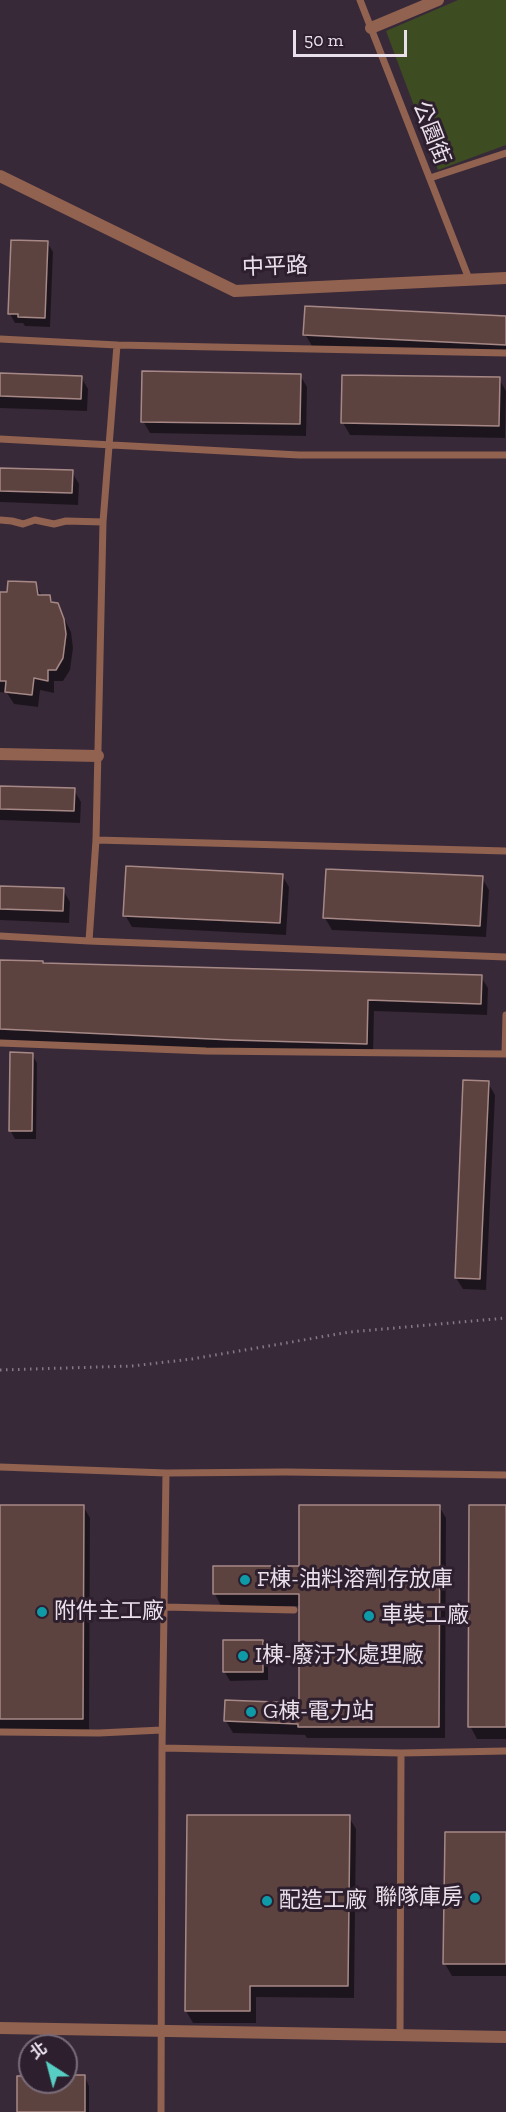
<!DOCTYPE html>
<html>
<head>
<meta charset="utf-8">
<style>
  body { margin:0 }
  #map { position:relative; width:506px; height:2112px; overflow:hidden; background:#382939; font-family:"Zilla Slab","Noto Sans TC",serif }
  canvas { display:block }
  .north { position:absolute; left:18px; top:2034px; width:60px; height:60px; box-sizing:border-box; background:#2e1f2e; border:2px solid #796c7a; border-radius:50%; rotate:324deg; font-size:16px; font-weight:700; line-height:24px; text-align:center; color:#eae0eb }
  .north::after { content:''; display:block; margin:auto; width:21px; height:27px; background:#56cec3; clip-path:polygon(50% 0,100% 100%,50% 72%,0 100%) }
  .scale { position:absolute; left:293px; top:30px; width:114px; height:27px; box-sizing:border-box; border:3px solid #eae0eb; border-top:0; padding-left:8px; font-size:18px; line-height:21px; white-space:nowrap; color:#eae0eb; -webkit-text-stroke:4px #2e1f2e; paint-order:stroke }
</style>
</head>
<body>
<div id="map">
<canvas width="506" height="2112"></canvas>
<div class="north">北</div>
<div class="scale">50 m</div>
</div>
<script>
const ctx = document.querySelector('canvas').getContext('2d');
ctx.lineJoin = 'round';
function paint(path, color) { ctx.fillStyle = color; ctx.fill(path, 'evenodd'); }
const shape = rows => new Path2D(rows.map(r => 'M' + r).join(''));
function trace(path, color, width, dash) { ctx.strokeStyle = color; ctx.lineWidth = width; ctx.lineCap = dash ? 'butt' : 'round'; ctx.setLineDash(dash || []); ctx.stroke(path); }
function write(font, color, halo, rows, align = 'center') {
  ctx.font = font + ' "Zilla Slab","Noto Sans TC",serif'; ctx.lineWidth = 6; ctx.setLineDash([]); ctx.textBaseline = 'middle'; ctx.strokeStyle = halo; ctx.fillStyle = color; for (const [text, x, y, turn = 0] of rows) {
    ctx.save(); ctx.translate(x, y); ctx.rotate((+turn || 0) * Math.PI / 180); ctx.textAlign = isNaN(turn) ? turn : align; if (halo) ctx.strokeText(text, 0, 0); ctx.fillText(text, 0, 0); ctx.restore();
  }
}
const green = shape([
  [458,0,506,0,506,145,438,170,386,31]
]);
const shadow = shape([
  [47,242,53,252,50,327,25,326,23,323,15,323,10,314],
  [506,318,506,356,312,346,305,334],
  [0,375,81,377,88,389,87,411,0,408],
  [300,375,307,387,306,436,150,433,143,421],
  [499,379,506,391,505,438,350,435,343,423],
  [0,469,72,472,79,484,78,505,0,502],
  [35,583,42,596,49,596,53,603,57,604,71,632,73,648,70,670,63,681,54,681,54,693,40,690,38,707,14,704,7,693,0,692,0,593,8,593],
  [0,788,74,790,81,802,80,823,0,820],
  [282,875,289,887,286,935,132,927,125,915],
  [482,878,489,890,486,937,332,930,325,918],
  [0,887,63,890,70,902,69,923,0,920],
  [0,962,481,977,488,988,487,1015,374,1011,373,1055,0,1040],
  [32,1054,37,1063,36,1139,15,1139,10,1130],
  [488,1083,495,1095,486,1290,463,1289,456,1278],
  [0,1506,83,1506,90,1518,89,1731,0,1731],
  [439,1506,446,1518,445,1738,307,1738,305,1735,233,1733,226,1721,300,1704,300,1606,221,1606,215,1594,301,1568],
  [506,1506,506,1739,477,1739,470,1726],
  [262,1641,268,1650,268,1680,230,1681,224,1671],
  [349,1817,356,1829,354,1998,256,1997,256,2023,193,2023,186,2011],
  [506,1834,506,1976,452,1976,445,1964],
  [84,2076,89,2086,89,2112,18,2112,30,2077,30,2082,66,2082,66,2077]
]);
const building = shape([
  [11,240,48,241,45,318,18,317,18,314,8,314,11,240],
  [305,306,506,316,506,345,303,335,305,306],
  [142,371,301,374,300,424,141,422,142,371],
  [0,373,82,376,81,399,0,396,0,373],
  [342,375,500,377,499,426,341,423,342,375],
  [0,468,73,470,72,493,0,491,0,468],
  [8,581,36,582,38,595,50,595,51,602,58,603,64,619,66,634,63,658,56,670,48,670,48,681,34,678,32,695,5,692,6,681,0,681,0,592,7,592,8,581],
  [0,786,75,788,74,811,0,809,0,786],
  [126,866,283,874,280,923,123,916,126,866],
  [326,869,483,876,480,926,323,918,326,869],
  [0,886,64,888,63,911,0,909,0,886],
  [0,960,43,961,43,963,482,975,481,1004,368,1000,367,1044,232,1040,0,1029,0,960],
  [10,1052,33,1053,32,1131,9,1131,10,1052],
  [463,1080,489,1081,480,1279,455,1278,463,1080],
  [0,1505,84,1505,83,1719,0,1719,0,1505],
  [299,1505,440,1505,439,1727,298,1727,298,1724,224,1721,225,1700,299,1703,299,1594,213,1594,213,1566,299,1566,299,1505],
  [469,1505,506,1505,506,1727,468,1727,469,1505],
  [223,1640,263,1640,263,1672,223,1672,223,1640],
  [187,1815,350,1815,348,1986,250,1986,250,2011,185,2011,187,1815],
  [445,1832,506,1832,506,1964,443,1964,445,1832],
  [66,2075,85,2075,85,2112,17,2112,17,2076,30,2076,30,2082,66,2082,66,2075]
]);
const path = shape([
  [0,1370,132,1366,192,1359,350,1332,506,1318]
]);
const lane = shape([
  [360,0,469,279],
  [430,178,506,153],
  [0,339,117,345,506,353],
  [0,439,299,455,506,455],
  [0,520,12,521,23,524,35,520,54,524,66,521,103,522],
  [96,840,506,851],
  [0,936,89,941,506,957],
  [89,941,96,840,103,522,117,345],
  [0,1043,206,1051,505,1054,506,1015],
  [0,1467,166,1473,286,1472,506,1475],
  [164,1607,294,1610],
  [0,1732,99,1733,162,1730],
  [162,1748,401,1753,506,1751],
  [400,2035,401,1753],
  [161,2112,162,1748,166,1473]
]);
const street = shape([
  [371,28,438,0],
  [0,176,235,291,506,278],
  [0,754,98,756],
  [0,2028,506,2037]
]);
const markers = [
  [245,1580,6,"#0f9aa8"],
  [42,1612,6,"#0f9aa8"],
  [369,1616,6,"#0f9aa8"],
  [243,1656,6,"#0f9aa8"],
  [251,1712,6,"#0f9aa8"],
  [475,1898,6,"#0f9aa8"],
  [267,1901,6,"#0f9aa8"]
];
const streetNames = [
  ["公園街",431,133,69],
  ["中平路",275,267,-2]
];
const poiNames = [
  ["F棟-油料溶劑存放庫",257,1580],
  ["附件主工廠",54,1612],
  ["車裝工廠",381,1616],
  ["I棟-廢汙水處理廠",255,1656],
  ["G棟-電力站",263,1712],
  ["聯隊庫房",463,1898,"right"],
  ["配造工廠",279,1901]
];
paint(green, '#3d4c21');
paint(shadow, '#0007');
paint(building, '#5d4340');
trace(building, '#a68986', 1.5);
trace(path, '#867987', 3, [1.5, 4.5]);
trace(lane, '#916250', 7);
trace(street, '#916250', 12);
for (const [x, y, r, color] of markers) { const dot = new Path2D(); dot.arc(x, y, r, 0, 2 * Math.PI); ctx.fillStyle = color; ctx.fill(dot); trace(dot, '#2e1f2e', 2); }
write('22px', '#eae0eb', '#2e1f2e', streetNames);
write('22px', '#eae0eb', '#2e1f2e', poiNames, 'left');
</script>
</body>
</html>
